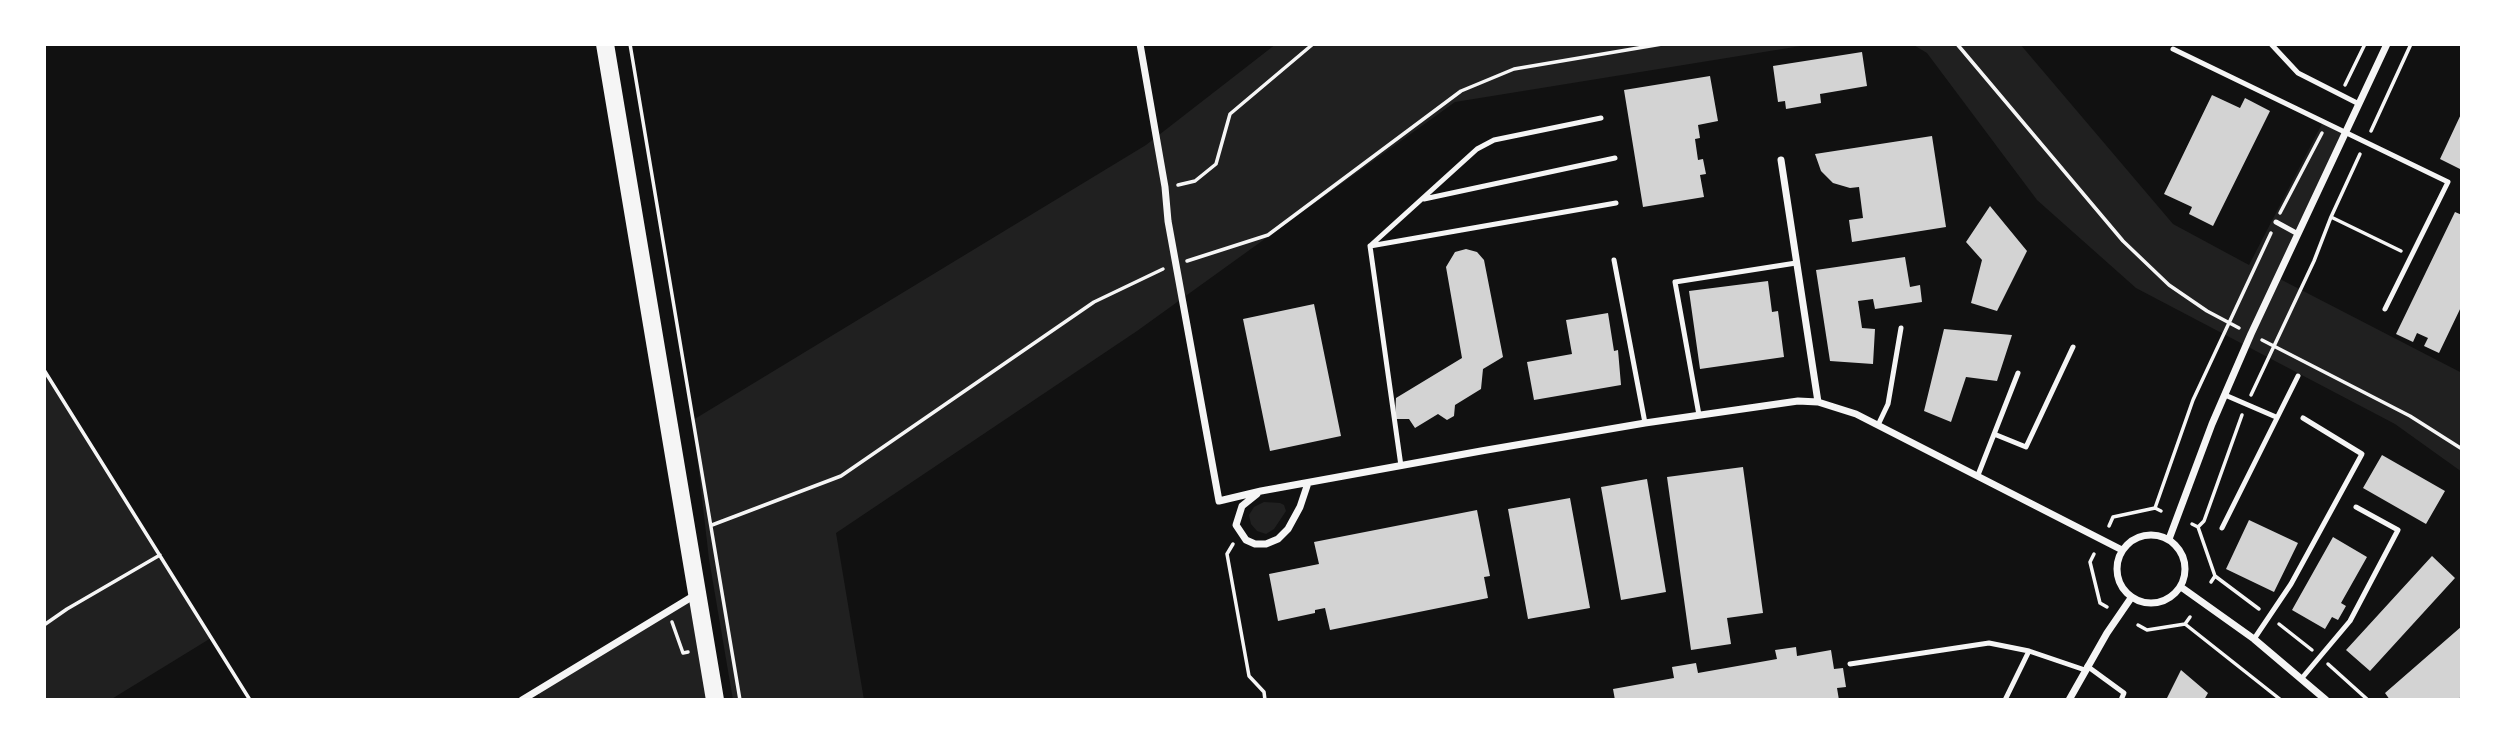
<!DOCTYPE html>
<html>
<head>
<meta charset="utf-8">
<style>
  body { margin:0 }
  #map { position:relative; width:2506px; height:744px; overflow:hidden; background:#111; font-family:"Sofia Sans Condensed",sans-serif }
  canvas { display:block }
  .frame { position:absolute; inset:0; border:46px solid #fff; pointer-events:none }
</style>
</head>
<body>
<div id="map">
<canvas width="2506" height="744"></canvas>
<div class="frame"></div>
</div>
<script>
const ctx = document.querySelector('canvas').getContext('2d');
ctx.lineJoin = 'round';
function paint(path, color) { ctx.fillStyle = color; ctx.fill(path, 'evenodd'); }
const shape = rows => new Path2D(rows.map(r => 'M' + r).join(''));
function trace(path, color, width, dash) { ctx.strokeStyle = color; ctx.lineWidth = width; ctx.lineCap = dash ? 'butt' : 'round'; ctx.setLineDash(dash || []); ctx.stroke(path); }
const green = shape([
  [1276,44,1813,44,1455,102,1137,331,836,533,864,700,733,700,709,559,693,420,1146,145],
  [1912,44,2020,44,2173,224,2249,265,2324,120,2346,131,2278,278,2462,373,2462,472,2395,424,2136,288,2037,200,1927,53],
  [44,372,211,638,110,700,44,700],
  [1264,502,1280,503,1284,505,1286,511,1274,529,1266,534,1257,531,1251,524,1249,515,1254,507],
  [697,595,715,700,541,700,538,692]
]);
const building = shape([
  [1862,52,1867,86,1820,94,1821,103,1786,109,1785,101,1778,102,1773,66],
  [1710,76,1718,121,1698,125,1700,138,1695,139,1698,160,1703,159,1706,174,1700,175,1704,197,1643,207,1624,90],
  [2212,95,2240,108,2245,98,2270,111,2213,226,2189,214,2192,207,2164,194],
  [2462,112,2462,170,2440,159],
  [1932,136,1946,227,1852,242,1849,220,1863,218,1859,187,1850,188,1833,183,1821,171,1815,154],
  [1990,206,2027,251,1997,311,1971,303,1982,260,1966,242],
  [2455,212,2462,215,2462,305,2439,353,2424,346,2428,338,2417,333,2413,342,2396,334],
  [1466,249,1477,252,1484,260,1503,357,1483,369,1481,389,1455,405,1454,416,1447,420,1438,414,1415,428,1409,419,1395,419,1396,398,1462,358,1446,267,1455,252],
  [1905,257,1910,287,1920,285,1922,302,1875,309,1873,299,1858,301,1862,328,1875,329,1873,364,1830,361,1816,270],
  [1768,281,1772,312,1778,311,1784,357,1700,369,1689,291],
  [1314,304,1341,436,1270,451,1243,319],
  [1608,313,1614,351,1618,350,1621,385,1534,400,1527,362,1572,354,1566,320],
  [1944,329,2012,335,1997,381,1966,377,1951,422,1924,411],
  [2382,455,2445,491,2426,524,2363,488],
  [1743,467,1763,613,1727,618,1731,644,1691,650,1667,477],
  [1647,479,1666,592,1621,600,1601,487],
  [1570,498,1590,608,1528,619,1508,509],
  [1477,510,1490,576,1484,577,1488,598,1330,630,1325,608,1315,610,1315,613,1278,621,1269,574,1319,564,1314,542],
  [2249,520,2298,543,2274,592,2226,569],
  [2333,537,2367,557,2341,603,2346,606,2338,620,2332,617,2325,629,2292,610],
  [2432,556,2455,578,2370,671,2346,650],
  [2462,626,2462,696,2457,700,2390,700,2385,693],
  [1796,647,1797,656,1831,650,1834,669,1843,668,1846,687,1837,688,1839,700,1615,700,1613,689,1674,678,1672,667,1696,663,1698,673,1777,659,1775,650],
  [2181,670,2208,693,2204,700,2166,700]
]);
const path = shape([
  [630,44,740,700],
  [1957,44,2123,241,2169,285,2207,311,2239,328],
  [2345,85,2365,44],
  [2371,131,2411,44],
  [1178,185,1195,181,1216,164,1230,114,1313,44],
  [2280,213,2322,133],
  [2331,217,2401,251],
  [1187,261,1268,235,1461,91,1514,69,1662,44],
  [2262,340,2410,416,2462,449],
  [44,370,250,700],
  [2251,395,2314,261,2331,217,2360,154],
  [2155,508,2193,400,2271,233],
  [2192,524,2198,527,2215,576,2259,609],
  [712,525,841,476,1094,302,1163,269],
  [2109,526,2113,517,2155,508,2161,511],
  [2198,527,2204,521,2242,415],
  [1233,544,1227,554,1249,676,1264,692,1265,700],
  [2094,554,2090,562,2100,603,2107,607],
  [2211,582,2215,576],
  [672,622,683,653,688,652],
  [2185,624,2190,617],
  [2279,624,2312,650],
  [44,625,67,609,160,555],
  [2138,625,2147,630,2185,624,2281,700],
  [2328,664,2368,700]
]);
const service = shape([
  [2271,44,2298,73,2359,104],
  [2173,49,2448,182,2385,309],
  [1424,199,1615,158],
  [2276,222,2298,234],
  [1370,246,1616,203],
  [1614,260,1645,423],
  [2225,395,2276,417],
  [1699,415,1675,282,1796,263],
  [1878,425,1888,404,1901,328],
  [1994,434,2026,447,2073,347],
  [1401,466,1370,246,1477,149,1494,140,1601,118],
  [1978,475,2018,373],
  [2222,528,2298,376],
  [2254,639,2291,584,2362,454,2303,418],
  [1850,664,1989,643,2029,651,2085,670],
  [2087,666,2124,693,2121,700],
  [2302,678,2350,621,2398,530,2356,507],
  [2005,700,2029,651]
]);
const minor = shape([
  [1140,44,1165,187,1168,221,1219,501,1261,491,1481,451,1645,423,1798,401,1818,402,1856,414,2122,550],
  [1781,160,1818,402],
  [1257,494,1242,506,1236,525,1246,540,1255,544,1266,544,1278,539,1288,529,1300,507,1308,483],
  '2117 569a34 34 0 1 1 68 0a34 34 0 1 1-68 0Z',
  [2169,539,2212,424,2251,334,2387,44],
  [2181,587,2254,639,2326,700],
  [522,700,695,595],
  [2069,700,2107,633,2131,598]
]);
const primary = shape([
  [605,44,715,700]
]);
paint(green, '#202020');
paint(building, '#d3d3d3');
trace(path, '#f5f5f5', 3.5);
trace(service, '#f5f5f5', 5);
trace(minor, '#f5f5f5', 7);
trace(primary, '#f5f5f5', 18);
</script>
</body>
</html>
